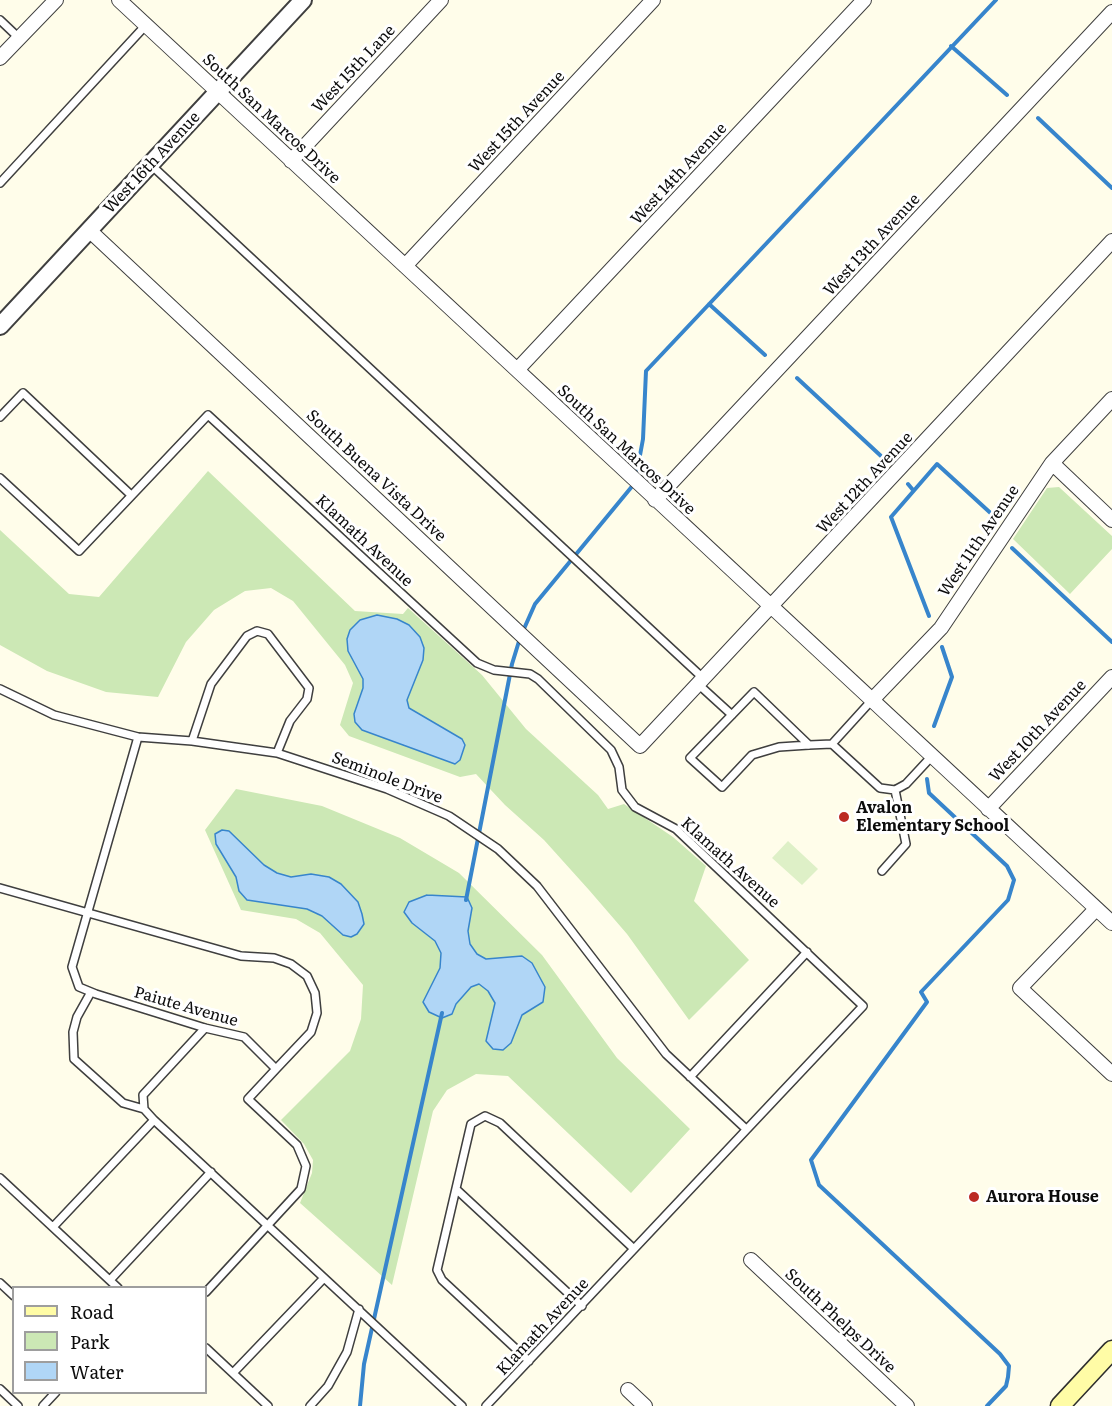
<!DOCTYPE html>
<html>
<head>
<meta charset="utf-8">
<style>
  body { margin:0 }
  #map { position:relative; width:1112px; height:1406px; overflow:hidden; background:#fffdea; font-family:Literata,serif }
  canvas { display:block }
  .legend { position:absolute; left:12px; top:1286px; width:195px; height:108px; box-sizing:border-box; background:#fff; border:2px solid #9e9e9e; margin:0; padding:8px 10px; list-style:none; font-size:18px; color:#0c0c0c }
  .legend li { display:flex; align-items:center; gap:12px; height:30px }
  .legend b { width:30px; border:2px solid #9e9e9e }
</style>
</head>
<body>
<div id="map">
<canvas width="1112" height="1406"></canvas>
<ul class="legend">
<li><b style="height:8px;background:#fffca6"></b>Road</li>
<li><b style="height:16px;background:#cce8b5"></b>Park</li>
<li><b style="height:16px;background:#b0d6f6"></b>Water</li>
</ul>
</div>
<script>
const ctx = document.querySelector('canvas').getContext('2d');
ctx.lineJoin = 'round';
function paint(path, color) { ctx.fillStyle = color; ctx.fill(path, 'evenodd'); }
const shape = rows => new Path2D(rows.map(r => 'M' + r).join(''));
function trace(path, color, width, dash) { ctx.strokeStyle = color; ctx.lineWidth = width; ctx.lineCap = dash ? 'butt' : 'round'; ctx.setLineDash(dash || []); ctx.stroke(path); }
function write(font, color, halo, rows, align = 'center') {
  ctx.font = font + ' Literata,serif'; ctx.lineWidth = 6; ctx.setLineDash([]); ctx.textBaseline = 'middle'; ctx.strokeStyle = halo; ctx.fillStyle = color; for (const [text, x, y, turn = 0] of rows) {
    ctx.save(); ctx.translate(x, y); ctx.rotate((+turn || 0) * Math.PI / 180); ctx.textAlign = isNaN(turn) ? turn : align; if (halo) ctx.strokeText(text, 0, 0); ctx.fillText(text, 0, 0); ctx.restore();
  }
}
const green = shape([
  [208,471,355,611,403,614,408,608,482,675,526,729,598,795,608,809,624,804,673,837,706,866,694,901,749,960,689,1020,627,934,589,890,544,840,505,805,476,774,460,777,349,736,340,725,353,683,345,665,293,601,271,588,245,591,214,610,186,642,158,697,106,692,47,671,0,645,0,530,69,594,99,597],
  [1059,487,1112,536,1112,549,1070,594,1013,539,1047,488],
  [236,789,322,806,400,838,459,873,542,955,617,1058,690,1129,631,1193,508,1076,476,1074,447,1090,433,1111,392,1285,300,1203,312,1173,313,1160,304,1144,281,1120,350,1051,361,1019,363,985,320,933,296,919,241,910,205,830]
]);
const pitch = shape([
  [788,841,818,869,802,885,772,858]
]);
const water = shape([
  [377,615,397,619,409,625,420,637,424,648,423,660,407,700,409,708,462,739,465,745,460,760,455,764,362,730,355,722,354,714,363,688,363,679,348,651,347,639,350,630,360,620,377,615],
  [222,830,229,831,264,865,277,873,291,877,311,874,329,877,341,884,358,902,362,914,364,924,357,934,351,937,343,935,322,916,307,909,247,900,239,891,236,877,216,844,215,834,222,830],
  [427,895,467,897,472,908,468,931,470,944,477,954,486,959,522,956,532,963,545,987,543,1002,522,1015,511,1043,503,1050,493,1049,486,1041,495,1003,488,991,479,984,471,987,456,1004,452,1014,442,1018,429,1012,423,1002,440,968,441,953,435,941,412,923,404,912,409,902,427,895]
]);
const stream = shape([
  [951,46,1007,95],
  [1038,118,1112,188],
  [709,304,765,355],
  [797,378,881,456],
  [636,477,643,439,646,371,996,0],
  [908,484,913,490],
  [1012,548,1112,642],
  [929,616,891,517,937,464,996,518],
  [523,631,535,604,634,484],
  [934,726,952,677,942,647],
  [927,779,929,793,1007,866,1014,880,1008,900,921,992,927,1002,811,1160,819,1185,1000,1354,1009,1366,1008,1377,1006,1386,987,1406],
  [466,900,512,664,520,638],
  [360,1406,364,1364,442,1013]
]);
const service = shape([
  [0,20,19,38],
  [150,164,704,679],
  [0,183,146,25],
  [0,417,23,393,131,495],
  [0,478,79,551,208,415,477,663,494,670,530,674,538,679,611,750,619,767,622,790,635,807,676,829,863,1006,486,1406],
  [698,684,732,715],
  [0,689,54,715,138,737,192,741,277,753,387,789,449,816,498,849,537,886,666,1054,746,1129],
  [138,737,72,967,79,987,96,994,205,1028,244,1037,276,1069,248,1099,297,1145,306,1166,301,1189,206,1292],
  [192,741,211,684,247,636,257,631,268,634,309,688,307,699,290,721,277,753],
  [832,744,880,788,895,790,906,784,932,756],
  [809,745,754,692,690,758,722,787,752,755,779,747,809,745,832,744,872,700],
  [882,871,906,844,895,790],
  [0,888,241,956,274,958,291,964,307,976,315,993,317,1013,311,1032,276,1069],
  [91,992,77,1017,73,1032,74,1059,123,1103,144,1109],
  [690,1077,807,952],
  [154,1120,144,1109,143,1095,205,1028],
  [0,1178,118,1288],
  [456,1189,582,1306],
  [53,1227,154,1120,462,1406],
  [110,1280,211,1172],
  [0,1283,14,1296],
  [206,1348,268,1406],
  [529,1361,442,1280,437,1270,471,1124,485,1116,500,1123,634,1249],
  [233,1373,324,1278],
  [0,1389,18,1406],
  [43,1406,56,1392],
  [310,1406,328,1386,347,1352,359,1309]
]);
const minor = shape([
  [119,0,1112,923],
  [0,58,56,0],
  [291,161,441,0],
  [89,230,640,746,1112,241],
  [405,266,653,0],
  [517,370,864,0],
  [1052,463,1112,520],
  [655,500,1112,12],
  [872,700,941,628,1052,463,1112,399],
  [988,809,1112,677],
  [1096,909,1020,988,1112,1074],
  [751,1260,907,1406],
  [628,1390,645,1406]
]);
const tertiary = shape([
  [0,326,303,0]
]);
const secondary = shape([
  [1060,1406,1112,1350]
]);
const markers = [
  [844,817,6,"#bb2a25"],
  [974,1197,6,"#bb2a25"]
];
const streetNames = [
  ["West 15th Lane",354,69,-47],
  ["South San Marcos Drive",271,119,43],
  ["West 15th Avenue",517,122,-47],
  ["West 16th Avenue",152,163,-47],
  ["West 14th Avenue",679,174,-47],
  ["West 13th Avenue",872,245,-47],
  ["South San Marcos Drive",626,450,43],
  ["South Buena Vista Drive",376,476,43],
  ["West 12th Avenue",865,483,-47],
  ["Klamath Avenue",364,541,43],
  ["West 11th Avenue",979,541,-56],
  ["West 10th Avenue",1038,731,-47],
  ["Seminole Drive",387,778,21],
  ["Klamath Avenue",730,863,42],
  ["Paiute Avenue",186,1007,16],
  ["South Phelps Drive",840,1321,43],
  ["Klamath Avenue",543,1327,-47]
];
const poiNames = [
  ["Avalon",856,808],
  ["Elementary School",856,826],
  ["Aurora House",986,1197]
];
paint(green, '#cce8b5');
paint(pitch, '#def0c7');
paint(water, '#b0d6f6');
trace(water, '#3785cc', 1.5);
trace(stream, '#3785cc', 4);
trace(service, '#3f3f3f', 10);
trace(minor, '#3f3f3f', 16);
trace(tertiary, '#3f3f3f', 20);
trace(secondary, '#2e2e2e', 21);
trace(service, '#fff', 7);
trace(minor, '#fff', 14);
trace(tertiary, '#fff', 16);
trace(secondary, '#fffca6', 18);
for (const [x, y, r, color] of markers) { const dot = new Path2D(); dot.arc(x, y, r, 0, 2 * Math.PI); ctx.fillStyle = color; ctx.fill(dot); trace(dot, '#fff', 2); }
write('16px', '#0c0c0c', '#fff', streetNames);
write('bold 16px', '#0c0c0c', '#fff', poiNames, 'left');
</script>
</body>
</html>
